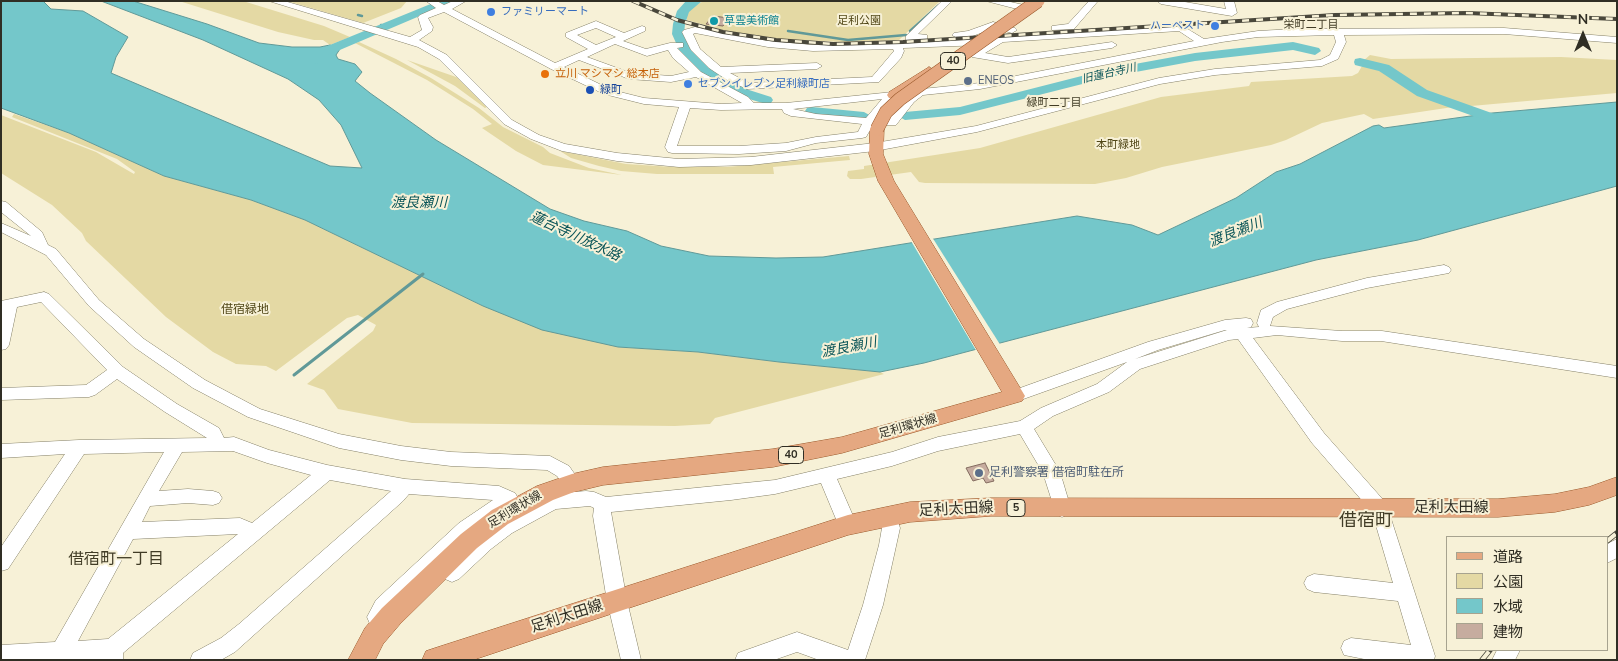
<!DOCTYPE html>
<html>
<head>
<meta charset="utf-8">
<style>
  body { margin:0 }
  #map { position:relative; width:1618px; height:661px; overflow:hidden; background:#f7f1d7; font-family:"Nunito Sans","Noto Sans JP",sans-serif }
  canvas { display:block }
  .frame { position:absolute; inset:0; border:2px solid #302e24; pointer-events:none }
  .legend { position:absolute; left:1446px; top:536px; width:162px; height:115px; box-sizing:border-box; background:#f7f1d7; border:1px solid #a7a38f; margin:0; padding:6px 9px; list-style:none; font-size:15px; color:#302e24 }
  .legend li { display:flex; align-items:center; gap:10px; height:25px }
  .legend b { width:25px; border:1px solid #a7a38f }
  .north { position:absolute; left:1558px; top:10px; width:50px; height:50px; -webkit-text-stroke:4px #f7f1d7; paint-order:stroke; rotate:0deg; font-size:14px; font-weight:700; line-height:20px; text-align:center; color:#302e24 }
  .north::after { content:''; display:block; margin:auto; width:18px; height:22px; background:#302e24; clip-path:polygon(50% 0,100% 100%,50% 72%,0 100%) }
</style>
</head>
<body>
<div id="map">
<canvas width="1618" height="661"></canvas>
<div class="frame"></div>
<ul class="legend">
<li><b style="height:6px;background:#e5a881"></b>道路</li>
<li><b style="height:14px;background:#e4d9a4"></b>公園</li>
<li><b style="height:14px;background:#74c7ca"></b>水域</li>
<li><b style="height:14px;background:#c6ac9f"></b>建物</li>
</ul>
<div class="north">N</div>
</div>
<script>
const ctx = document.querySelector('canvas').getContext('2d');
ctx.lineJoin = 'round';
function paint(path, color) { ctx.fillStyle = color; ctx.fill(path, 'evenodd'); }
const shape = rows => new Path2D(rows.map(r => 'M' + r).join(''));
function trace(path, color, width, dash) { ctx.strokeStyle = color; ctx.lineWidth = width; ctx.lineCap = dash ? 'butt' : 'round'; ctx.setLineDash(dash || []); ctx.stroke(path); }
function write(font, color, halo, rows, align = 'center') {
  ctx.font = font + ' "Nunito Sans","Noto Sans JP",sans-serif'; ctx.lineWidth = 4; ctx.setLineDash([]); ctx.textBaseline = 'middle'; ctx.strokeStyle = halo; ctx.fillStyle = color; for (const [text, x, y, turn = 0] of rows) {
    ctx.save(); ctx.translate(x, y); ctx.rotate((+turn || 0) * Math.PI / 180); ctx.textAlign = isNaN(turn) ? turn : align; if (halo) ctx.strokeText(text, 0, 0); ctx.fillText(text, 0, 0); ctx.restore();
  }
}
const green = shape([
  [179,1,243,1,324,26,350,37,330,45,323,40,314,40,278,32],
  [287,1,407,1,401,8,363,23],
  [704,1,940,1,899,40,844,42,777,39,726,31,687,20,687,13,691,7],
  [359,42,396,59,431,78,479,108,503,127,543,147,550,153,589,168,622,175,543,165,516,151,482,128,492,124,473,109,427,80,355,43],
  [1370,55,1391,59,1561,57,1617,60,1617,93,1471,106,1474,108,1460,109,1453,107,1373,119,1364,114,1322,123,1286,140,1271,145,1162,167,1126,178,1095,184,925,183,919,182,911,172,861,179,850,179,847,176,848,171,864,169,864,166,980,148,1161,97,1249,86,1251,82,1352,76,1358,73,1362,66,1369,66,1373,61,1363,61],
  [407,60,459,78,487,107,485,108,455,86],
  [14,114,69,133,164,176,251,200,305,220,483,306,618,347,698,352,779,362,880,372,884,374,715,418,710,424,675,426,412,423,338,409,324,390,307,384,373,331,376,325,358,315,347,318,276,371,266,366,236,364,213,352,166,317,86,241,82,233,52,205,1,173,1,115,96,152,134,174,135,172,117,159,12,117],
  [560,151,626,164,672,167,727,167,849,156,850,160,773,167,774,174,657,174,621,171,599,166,571,158]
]);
const water = shape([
  [1,1,43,1,51,9,83,11,128,37,116,57,111,73,330,166,362,168,341,125,319,100,288,79,203,40,101,1,133,1,207,24,259,43,292,47,320,47,330,45,340,49,336,55,338,59,355,64,362,72,355,81,370,93,436,140,550,209,584,221,627,231,661,246,709,256,776,258,823,257,1077,216,1132,225,1158,235,1236,198,1276,172,1300,164,1373,126,1379,125,1384,128,1492,113,1617,102,1617,186,1418,240,1316,260,924,363,880,372,779,362,698,352,618,347,542,330,483,306,305,220,251,200,164,176,69,133,1,108,1,1]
]);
const pier = shape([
  [932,237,1001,346,977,352,911,241]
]);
const streamFar1 = shape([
  [358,15,362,16],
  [381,25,386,26],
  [788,31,848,40,906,35],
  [910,31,939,5]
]);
const stream = shape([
  [294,375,423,274]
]);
const river = shape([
  [438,1,455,1,328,55,319,63,314,64,308,60,320,49,438,1],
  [686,1,702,1,689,12,685,24,684,34,690,48,724,78,749,90,771,97,773,100,771,103,766,104,739,96,714,84,692,66,680,52,672,34,673,24,677,11,686,1],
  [1293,42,1319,48,1321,51,1315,55,1293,50,1195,61,1114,76,960,115,905,120,898,116,905,112,960,107,1113,68,1195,53,1293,42],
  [1360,58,1389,65,1427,90,1500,116,1502,119,1500,122,1490,122,1417,96,1379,71,1355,65,1354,62,1355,59,1360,58],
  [812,107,864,112,871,116,864,120,807,114,805,111,807,108,812,107]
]);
const building = shape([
  [713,16,729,18,723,26,706,24,713,16],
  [985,463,994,481,986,483,983,478,973,481,966,468,985,463]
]);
const minor = shape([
  [269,1,284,1,410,37,422,30,418,17,420,15,436,8,426,1,437,1,444,5,453,1,466,1,452,9,555,63,588,49,566,37,566,33,596,21,624,33,642,26,645,27,645,31,623,41,646,49,670,43,683,43,683,47,677,48,701,72,748,97,754,103,786,103,980,83,1194,41,1179,31,1003,42,985,53,1008,57,1112,42,1117,45,1112,48,1008,63,972,57,972,53,983,45,903,48,904,51,901,58,879,82,747,89,727,80,709,68,691,50,682,32,684,30,695,27,768,41,813,45,858,45,950,39,993,39,1002,36,1181,25,1204,39,1258,31,1294,29,1504,28,1617,37,1617,43,1504,34,1344,35,1346,42,1338,59,1322,66,1215,75,1160,84,977,132,875,151,751,165,679,167,617,161,562,151,531,139,504,124,439,59,418,47,269,1],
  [444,12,551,69,604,94,644,104,679,107,665,147,668,152,672,153,739,154,786,151,816,143,862,138,866,137,873,125,896,125,914,102,923,95,980,89,1222,42,1258,37,1334,35,1336,42,1330,55,1320,60,1215,69,1159,78,976,126,875,143,751,157,679,159,617,153,565,144,539,135,512,120,447,55,419,40,432,31,433,27,428,18,444,12],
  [596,28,616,37,596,45,577,35,596,28],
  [695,33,768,47,813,51,893,49,894,51,872,77,749,83,730,73,817,69,822,66,817,63,721,67,700,49,693,34,695,33],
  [615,44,647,56,668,50,673,58,689,72,671,76,631,73,587,57,615,44],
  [579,60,629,79,671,82,696,77,742,103,721,104,644,98,612,90,564,67,579,60],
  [907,97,889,119,877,118,884,108,897,98,907,97],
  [882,99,866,118,816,114,793,109,882,99],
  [690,108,721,110,782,109,784,113,791,116,862,124,858,132,816,137,786,143,739,146,677,146,690,108],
  [942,1,952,1,918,34,927,35,927,39,906,40,906,36,942,1],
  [986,1,1006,1,1024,5,1026,7,1021,10,986,1],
  [1089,1,1098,1,1074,29,1052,30,1052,26,1068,24,1089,1],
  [1157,1,1179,1,1226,9,1224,1,1234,1,1237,13,1232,16,1161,4,1157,1],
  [993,22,1015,28,1017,30,1012,33,994,28,970,37,957,38,952,35,954,33,968,31,993,22],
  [1,201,6,202,42,232,48,245,56,249,99,300,144,339,205,380,260,409,339,434,401,446,451,452,550,456,569,466,581,483,578,488,572,490,566,488,557,476,547,470,451,466,401,460,339,448,248,417,193,388,134,347,89,306,46,255,1,232,1,223,31,236,1,212,1,201],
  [1444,265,1449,267,1451,270,1449,273,1367,288,1287,309,1273,317,1270,326,1342,331,1382,331,1617,366,1617,378,1381,341,1342,341,1277,335,1253,338,1324,433,1386,503,1435,656,1434,660,1369,660,1344,655,1341,648,1344,641,1351,638,1411,645,1398,601,1314,592,1307,589,1304,583,1307,577,1314,574,1393,583,1372,512,1312,443,1238,339,1229,340,1140,369,1109,392,1053,416,1034,429,1060,472,1071,509,1068,514,1062,517,1056,514,1043,473,1020,434,938,451,892,466,837,479,857,525,855,531,848,533,841,531,821,483,775,494,731,500,611,512,627,601,641,660,621,660,607,601,593,516,594,508,590,506,556,509,512,533,491,549,459,579,452,582,445,579,442,573,445,567,477,537,498,521,553,494,586,491,594,492,606,497,775,480,892,452,938,437,1020,421,1041,408,1097,384,1127,362,1015,402,1009,400,1007,396,1009,392,1148,342,1225,320,1246,318,1251,319,1253,323,1251,327,1247,328,1259,327,1257,323,1261,310,1277,302,1367,278,1444,265],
  [1225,330,1227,330,1135,359,1158,350,1225,330],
  [44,292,49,294,123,367,177,404,219,428,224,438,234,437,269,450,327,465,405,479,499,486,515,493,518,498,515,503,473,535,390,612,387,618,390,624,387,631,380,633,373,631,367,617,376,600,459,523,493,500,409,494,403,501,235,652,221,660,190,660,193,653,221,638,239,624,391,491,330,480,123,653,123,660,1,660,1,645,55,642,164,452,84,454,8,569,1,571,1,547,65,454,1,458,1,444,79,440,207,438,165,412,117,379,95,395,89,397,1,400,1,388,86,385,107,370,41,302,17,307,9,345,6,349,1,350,1,301,44,292],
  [233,451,267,463,311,475,252,523,240,518,142,522,150,506,188,503,213,505,219,503,222,498,219,493,213,491,188,489,159,491,182,452,233,451],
  [238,534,108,639,78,641,133,539,238,534],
  [889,508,895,511,900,528,883,605,865,660,819,660,797,652,774,660,735,660,738,653,797,632,848,650,863,605,879,545,882,528,880,516,883,511,889,508],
  [1617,539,1617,558,1607,563,1607,544,1617,539],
  [1497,650,1520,650,1515,660,1492,660,1497,650]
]);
const major = shape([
  [929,67,936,71,934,74,899,98,889,98,887,95,889,92,929,67],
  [877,125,882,126,884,129,883,154,894,181,1022,391,1025,396,1022,401,842,453,773,467,603,485,574,492,553,500,508,524,477,548,400,624,383,644,375,660,348,660,365,628,382,608,461,534,492,510,537,486,572,474,603,467,773,449,842,437,1002,392,878,181,869,154,870,129,872,126,877,125],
  [1617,477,1617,495,1589,505,1555,512,1498,517,991,516,910,522,848,535,473,660,422,660,426,651,435,648,848,515,910,502,991,498,1498,499,1555,494,1589,487,1617,477]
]);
const railFar1 = shape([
  [633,1,677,20,723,32,776,40,833,44,903,42,1335,15,1467,13,1617,19]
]);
const rail = shape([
  [1607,541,1617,533],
  [1482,660,1490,650]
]);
const majorBridge = shape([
  [877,129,886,112,900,99,1038,1]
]);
const markers = [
  [491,12,5,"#3f7fe0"],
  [714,21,5,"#0f9aa8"],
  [1215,26,5,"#3f7fe0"],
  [545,74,5,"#e8710a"],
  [968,81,5,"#5c6f8a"],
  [688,84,5,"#3f7fe0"],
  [590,90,5,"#1a4fb4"],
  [979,473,5,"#5c6f8a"]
];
const farShopnames = [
  ["ファミリーマート",501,12],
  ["ハーベスト",1205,26,"right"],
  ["セブンイレブン足利緑町店",698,84]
];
const farCulturenames = [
  ["草雲美術館",724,21]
];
const farParknames = [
  ["足利公園",859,21],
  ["本町緑地",1118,145]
];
const farNeighbourhoodnames = [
  ["栄町二丁目",1311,25],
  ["緑町二丁目",1054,103]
];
const shields = [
  [953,61,25],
  [791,455,25],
  [1016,508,18]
];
const shieldNames = [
  ["40",953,61],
  ["40",791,455],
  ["5",1016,508]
];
const farFoodnames = [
  ["立川 マシマシ 総本店",555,74]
];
const farWaternames = [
  ["旧蓮台寺川",1109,74,-13]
];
const farServicenames = [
  ["ENEOS",978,81]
];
const farTransitnames = [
  ["緑町",600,90]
];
const parkNames = [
  ["借宿緑地",245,310]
];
const streetNames = [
  ["足利環状線",908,427,-16],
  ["足利環状線",515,510,-31]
];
const serviceNames = [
  ["足利警察署 借宿町駐在所",989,473]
];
const waterNames = [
  ["渡良瀬川",419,204],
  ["渡良瀬川",1236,233,-22],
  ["蓮台寺川放水路",575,237,25],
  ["渡良瀬川",849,348,-11]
];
const nearStreetnames = [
  ["足利太田線",1451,508],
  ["足利太田線",956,510,-3],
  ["足利太田線",567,617,-18]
];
const nearNeighbourhoodnames = [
  ["借宿町一丁目",116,560]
];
const nearQuarternames = [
  ["借宿町",1366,522]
];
paint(green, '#e4d9a4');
paint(water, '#74c7ca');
trace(water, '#609998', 1);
paint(pier, '#f7f1d7');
trace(streamFar1, '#609998', 2.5);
trace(stream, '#609998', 3);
paint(river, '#74c7ca');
paint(building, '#c6ac9f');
trace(building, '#836b5f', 1);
trace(minor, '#858068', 1);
trace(major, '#9a582a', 1);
paint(minor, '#fff');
paint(major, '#e5a881');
trace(railFar1, '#49473b', 4);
trace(rail, '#49473b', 5.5);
trace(railFar1, '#f7f1d7', 2.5, [7]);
trace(rail, '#f7f1d7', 4, [11]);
trace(majorBridge, '#9a582a', 14, []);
trace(majorBridge, '#e5a881', 13);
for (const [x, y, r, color] of markers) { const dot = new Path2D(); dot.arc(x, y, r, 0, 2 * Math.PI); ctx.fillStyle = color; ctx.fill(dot); trace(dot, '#f7f1d7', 2); }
write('11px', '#366cbe', '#f7f1d7', farShopnames, 'left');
write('11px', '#0d838f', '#f7f1d7', farCulturenames, 'left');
write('11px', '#504616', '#f7f1d7', farParknames);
write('11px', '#413c26', '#f7f1d7', farNeighbourhoodnames);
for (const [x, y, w] of shields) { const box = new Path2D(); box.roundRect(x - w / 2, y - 8.5, w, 17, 4); ctx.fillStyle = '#f7f1d7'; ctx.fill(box); trace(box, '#302e24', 1); }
write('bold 11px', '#302e24', null, shieldNames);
write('11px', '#c56008', '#f7f1d7', farFoodnames, 'left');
write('italic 11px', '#0a5558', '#f7f1d7', farWaternames);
write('11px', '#4e5e75', '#f7f1d7', farServicenames, 'left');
write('11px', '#164399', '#f7f1d7', farTransitnames, 'left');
write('12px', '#504616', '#f7f1d7', parkNames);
write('12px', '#302e24', '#f7f1d7', streetNames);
write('12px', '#4e5e75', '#f7f1d7', serviceNames, 'left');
write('italic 14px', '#0a5558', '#f7f1d7', waterNames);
write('15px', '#302e24', '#f7f1d7', nearStreetnames);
write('16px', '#413c26', '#f7f1d7', nearNeighbourhoodnames);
write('18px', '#413c26', '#f7f1d7', nearQuarternames);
</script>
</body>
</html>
